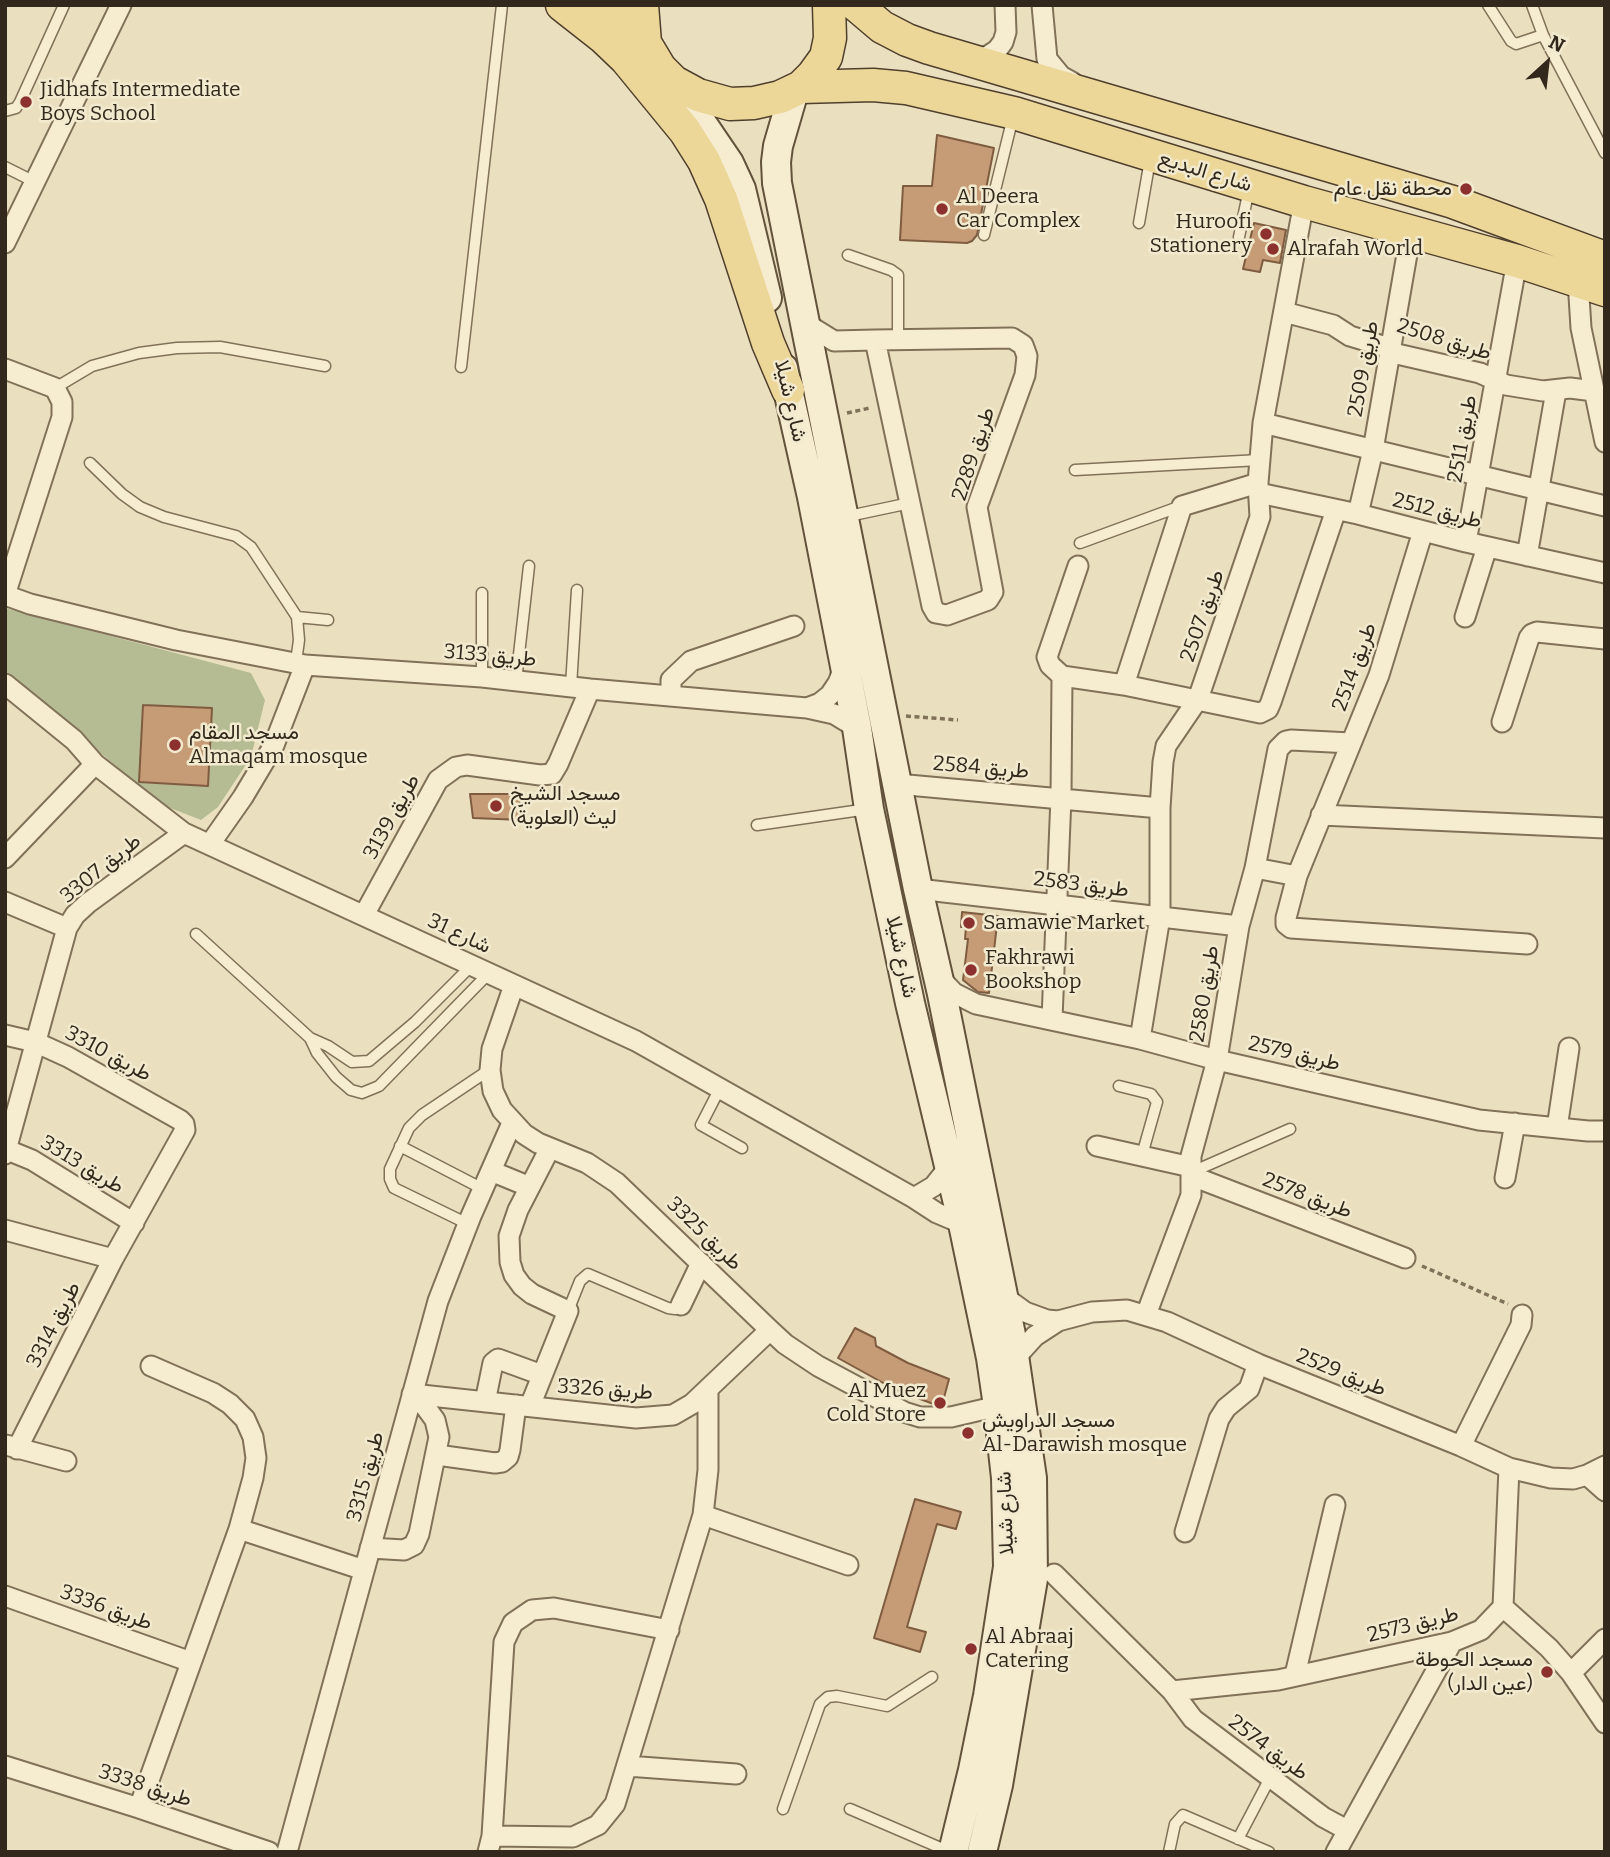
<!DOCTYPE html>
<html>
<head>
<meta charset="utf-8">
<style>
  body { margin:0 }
  #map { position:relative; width:1610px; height:1857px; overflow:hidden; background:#eae0bf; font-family:Bitter,serif }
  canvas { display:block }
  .frame { position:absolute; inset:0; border:7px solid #32281c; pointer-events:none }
  .north { position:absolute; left:1512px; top:28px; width:70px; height:70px; -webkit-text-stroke:5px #f2eace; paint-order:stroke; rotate:27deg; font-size:19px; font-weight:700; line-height:28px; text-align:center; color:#32281c }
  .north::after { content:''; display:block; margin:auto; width:24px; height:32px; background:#32281c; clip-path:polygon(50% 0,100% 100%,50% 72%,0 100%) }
</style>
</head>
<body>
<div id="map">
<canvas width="1610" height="1857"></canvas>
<div class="frame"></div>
<div class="north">N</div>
</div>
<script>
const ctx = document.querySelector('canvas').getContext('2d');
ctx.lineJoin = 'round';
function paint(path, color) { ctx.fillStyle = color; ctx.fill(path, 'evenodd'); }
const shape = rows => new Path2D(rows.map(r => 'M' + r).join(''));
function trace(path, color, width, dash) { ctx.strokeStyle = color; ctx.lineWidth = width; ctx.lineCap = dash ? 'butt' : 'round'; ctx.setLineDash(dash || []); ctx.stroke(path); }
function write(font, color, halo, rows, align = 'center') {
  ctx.font = font + ' Bitter,Vazirmatn,serif'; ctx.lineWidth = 5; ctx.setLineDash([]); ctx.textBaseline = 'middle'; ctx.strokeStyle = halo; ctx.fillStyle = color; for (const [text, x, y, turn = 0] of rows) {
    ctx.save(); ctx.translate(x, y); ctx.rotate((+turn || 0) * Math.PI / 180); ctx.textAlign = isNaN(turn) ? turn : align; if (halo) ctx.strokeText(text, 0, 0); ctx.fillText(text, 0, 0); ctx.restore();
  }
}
const cemetery = shape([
  [5,608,251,673,265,700,251,757,218,807,201,820,160,804,5,671]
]);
const building = shape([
  [937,135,994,148,977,235,972,241,967,243,900,240,903,186,932,186,937,135],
  [1254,223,1286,230,1280,263,1263,260,1260,272,1243,269,1254,223],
  [143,705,212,708,208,786,139,782,143,705],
  [470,794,519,794,522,820,473,818,470,794],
  [962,912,998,916,989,993,978,992,963,980,968,939,965,939,966,927,961,927,962,912],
  [855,1328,875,1338,876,1346,908,1363,949,1379,942,1405,936,1405,894,1389,838,1358,855,1328],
  [915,1499,961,1512,956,1529,937,1524,907,1627,926,1632,920,1652,874,1638,915,1499]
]);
const path = shape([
  [847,413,870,408],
  [906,716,958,720],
  [1422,1266,1508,1304]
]);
const lane = shape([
  [1488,5,1511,41,1516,44,1543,35,1605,153],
  [1532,5,1543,35],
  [5,111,16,108,20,102,64,5],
  [5,167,35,182],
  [1139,223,1150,160],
  [984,235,1013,117],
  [1239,237,1249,189],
  [848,255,891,270,898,275,898,339],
  [461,367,502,5],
  [55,388,92,366,139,353,177,348,220,347,325,366],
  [90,463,122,494,140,507,164,517,236,536,251,547,297,617,299,640,296,662],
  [1075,470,1260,460],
  [844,517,910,503],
  [1080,543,1181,506],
  [297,617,328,620],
  [482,677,482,593],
  [516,681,529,566],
  [571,686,577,590],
  [757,825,868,809],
  [196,934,310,1038,317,1053,336,1077,351,1090,362,1093,379,1086,489,973],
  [310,1038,328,1046,352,1062,369,1061,415,1022,472,965],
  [1119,1086,1151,1094,1157,1102,1142,1155],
  [720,1088,701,1125,742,1148],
  [400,1146,483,1189],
  [1192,1172,1290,1129],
  [468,1224,394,1188,390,1179,390,1169,409,1128,422,1115,489,1070],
  [568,1311,580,1281,588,1274,668,1308,675,1309,681,1305],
  [783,1809,820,1704,828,1697,837,1696,887,1706,932,1677],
  [850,1809,950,1852],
  [1238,1839,1270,1778],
  [1169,1852,1175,1824,1183,1815,1269,1852]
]);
const street = shape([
  [1042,5,1047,59,1061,76,1072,82],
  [977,63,997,50,1003,42,1006,32,1005,5],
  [5,243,121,5],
  [1578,280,1581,328,1605,442],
  [1284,312,1333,325,1350,336,1383,346,1397,354,1480,373,1506,385,1543,391,1570,388,1594,391],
  [805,323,834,341,875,340,1012,338,1023,345,1027,356,1025,375,977,507,993,592,988,600,947,615,936,613,932,606,875,340],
  [5,369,55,388,62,402,62,417,5,595,30,604,176,640,305,665,482,677,590,689,807,708,834,714,857,728],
  [1263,423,1605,506],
  [1259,493,1358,514,1466,542,1605,573],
  [1358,514,1373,450,1411,231],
  [1423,531,1379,675,1297,876,1286,918,1286,924,1291,928,1527,944],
  [1466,542,1517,261],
  [1527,556,1556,391],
  [1078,566,1047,657,1050,665,1062,676,1124,685,1260,713,1268,709,1271,702,1336,510],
  [1465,617,1487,547],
  [5,684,74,740,95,764,184,833,636,1041,914,1198,937,1213,963,1224],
  [1124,685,1182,506,1258,483],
  [671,696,671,680,691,661,794,626],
  [807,708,820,703,830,695,838,683,844,667],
  [1502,722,1529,638,1532,634,1537,632,1605,639],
  [897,784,1160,808],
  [1321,815,1605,828],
  [210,844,243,797,274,745,305,665],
  [5,858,95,764],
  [1255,868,1297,876],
  [918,889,1239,926],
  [5,902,67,928],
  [364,915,438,780,456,767,467,765,540,775,552,774,558,764,590,689],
  [940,978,954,993,976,1004,1140,1039,1217,1060,1479,1120,1588,1131,1605,1131],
  [514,985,492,1049,490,1070,493,1091,502,1110,524,1134,538,1143,587,1163,617,1183,770,1330,785,1344,818,1366,904,1412,920,1417,951,1417,998,1406],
  [1052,1019,1061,797,1062,676],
  [5,1035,35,1042,68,1057,180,1120,184,1124,185,1130,113,1259,17,1449],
  [1140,1039,1160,917,1160,808,1163,762,1166,746,1198,699,1260,517,1258,483,1263,423,1304,202],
  [1557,1128,1569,1048],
  [1097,1146,1191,1167],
  [5,1149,32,1160,134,1223],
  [5,1154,67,928,75,915,88,903,184,833],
  [491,1171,530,1187],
  [1192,1176,1405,1258],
  [1505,1178,1515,1123],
  [914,1198,934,1186,949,1167],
  [5,1230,113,1259],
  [1003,1296,1025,1312,1047,1320,1058,1321],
  [681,1305,701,1263],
  [1146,1315,1191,1195,1191,1156,1217,1060,1239,926,1255,868,1278,749,1286,741,1291,740,1351,743],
  [1015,1358,1035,1336,1058,1321,1092,1312,1127,1310,1167,1322,1258,1364,1461,1446,1509,1468,1551,1478,1573,1479,1587,1475,1605,1466],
  [412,1394,636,1418,673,1415,692,1404,770,1330],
  [485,1402,493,1363,498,1359,542,1375],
  [530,1406,568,1311,532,1294,522,1286,514,1275,510,1262,509,1236,518,1210,550,1148],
  [6,1445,66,1461],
  [1461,1446,1521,1325,1522,1315],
  [437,1455,495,1463,502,1462,508,1457,510,1450,516,1405],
  [1587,1475,1605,1491],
  [703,1515,848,1565],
  [239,1529,364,1570],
  [1185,1532,1219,1419,1226,1408,1249,1389,1258,1364],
  [370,1548,404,1550,414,1545,419,1534,439,1437,435,1420,424,1405,412,1394],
  [1054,1574,1172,1691,1193,1719,1323,1817,1347,1830],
  [5,1596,191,1662],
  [1503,1607,1549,1648,1571,1673,1605,1723],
  [1503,1607,1509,1468],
  [1571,1673,1605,1639],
  [1295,1675,1335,1505],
  [1172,1691,1278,1680,1452,1642,1481,1630,1503,1607],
  [5,1766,139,1808,269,1852],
  [627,1766,736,1774],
  [139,1808,239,1529,253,1478,256,1458,253,1437,245,1419,230,1404,213,1393,151,1366],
  [492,1836,573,1837,598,1825,615,1804,703,1515,708,1470,708,1389],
  [287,1852,438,1301,471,1216,512,1123],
  [488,1852,492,1836,504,1642,513,1623,532,1610,554,1608,669,1630],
  [1336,1852,1452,1642]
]);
const secondary = shape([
  [674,82,729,163,741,189,767,298],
  [794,91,778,146,776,162,777,183,918,889,942,994,1011,1335,1032,1478,1033,1579,998,1785,982,1852],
  [783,368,812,497,857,728,869,809,910,1003,963,1224,991,1358,998,1406,1006,1478,1008,1567,988,1696,973,1770,953,1852]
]);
const primary = shape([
  [562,5,604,38,626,59,685,131,704,161,721,199,768,343,788,390],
  [602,5,618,16,645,43],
  [642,5,645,43,660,68,674,82,698,95,730,104,754,103,780,97,801,87,813,75,826,57,830,38,829,5],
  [856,5,882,27,907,40,929,48,1453,202,1605,258],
  [801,87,873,85,906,88,1014,113,1304,202,1517,261,1605,290]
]);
const markers = [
  [26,102,7,"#8c312d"],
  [1466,189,7,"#8c312d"],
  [942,209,7,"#8c312d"],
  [1266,234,7,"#8c312d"],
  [1273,249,7,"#8c312d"],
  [175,745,7,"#8c312d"],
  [496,806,7,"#8c312d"],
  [969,923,7,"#8c312d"],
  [971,970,7,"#8c312d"],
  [940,1403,7,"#8c312d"],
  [968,1433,7,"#8c312d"],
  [971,1649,7,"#8c312d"],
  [1547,1672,7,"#8c312d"]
];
const poiNames = [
  ["Jidhafs Intermediate",40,90],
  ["Boys School",40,114],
  ["محطة نقل عام",1452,189,"right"],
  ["Al Deera",956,197],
  ["Car Complex",956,221],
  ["Huroofi",1252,222,"right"],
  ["Stationery",1252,246,"right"],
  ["Alrafah World",1287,249],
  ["مسجد المقام",189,733],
  ["Almaqam mosque",189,757],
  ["مسجد الشيخ",510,794],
  ["ليث (العلوية)",510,818],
  ["Samawie Market",983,923],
  ["Fakhrawi",985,958],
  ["Bookshop",985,982],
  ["Al Muez",926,1391,"right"],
  ["Cold Store",926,1415,"right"],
  ["مسجد الدراويش",982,1421],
  ["Al-Darawish mosque",982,1445],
  ["Al Abraaj",985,1637],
  ["Catering",985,1661],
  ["مسجد الحوطة",1533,1660,"right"],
  ["(عين الدار)",1533,1684,"right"]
];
const streetNames = [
  ["شارع البديع",1205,172,17],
  ["طريق 2508",1444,340,17],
  ["طريق 2509",1364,369,-80],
  ["شارع شيلا",790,401,77],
  ["طريق 2511",1463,439,-80],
  ["طريق 2289",974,454,-72],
  ["طريق 2512",1437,511,14],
  ["طريق 2507",1203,616,-71],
  ["طريق 3133",490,656,5],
  ["طريق 2514",1355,667,-70],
  ["طريق 2584",981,768,5],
  ["طريق 3139",392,817,-61],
  ["طريق 3307",101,869,-39],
  ["طريق 2583",1081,885,7],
  ["شارع 31",459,934,25],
  ["شارع شيلا",901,957,78],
  ["طريق 2580",1205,994,-81],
  ["طريق 3310",108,1054,28],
  ["طريق 2579",1294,1054,13],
  ["طريق 3313",82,1165,31],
  ["طريق 2578",1307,1196,21],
  ["طريق 3325",704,1234,44],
  ["طريق 3314",54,1325,-63],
  ["طريق 2529",1341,1373,22],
  ["طريق 3326",605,1390,4],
  ["طريق 3315",366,1477,-75],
  ["شارع شيلا",1006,1513,-92],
  ["طريق 3336",106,1608,20],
  ["طريق 2573",1413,1625,-14],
  ["طريق 2574",1268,1748,37],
  ["طريق 3338",145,1786,18]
];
paint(cemetery, '#b5bc93');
paint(building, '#c69c77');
trace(building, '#7f5c40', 2);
trace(lane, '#817159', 13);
trace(street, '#817159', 23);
trace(secondary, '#63523c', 32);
trace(primary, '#4f3f2d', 35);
trace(path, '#817159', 3.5, [5, 3.5]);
trace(lane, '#f6edd1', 10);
trace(street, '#f6edd1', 19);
trace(secondary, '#f6edd1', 28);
trace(primary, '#ecd698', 32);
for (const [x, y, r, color] of markers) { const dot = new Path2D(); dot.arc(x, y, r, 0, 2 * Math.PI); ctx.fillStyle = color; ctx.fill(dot); trace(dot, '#f2eace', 2.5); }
write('21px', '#32281c', '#f2eace', poiNames, 'left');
write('21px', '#32281c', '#f2eace', streetNames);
</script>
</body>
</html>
